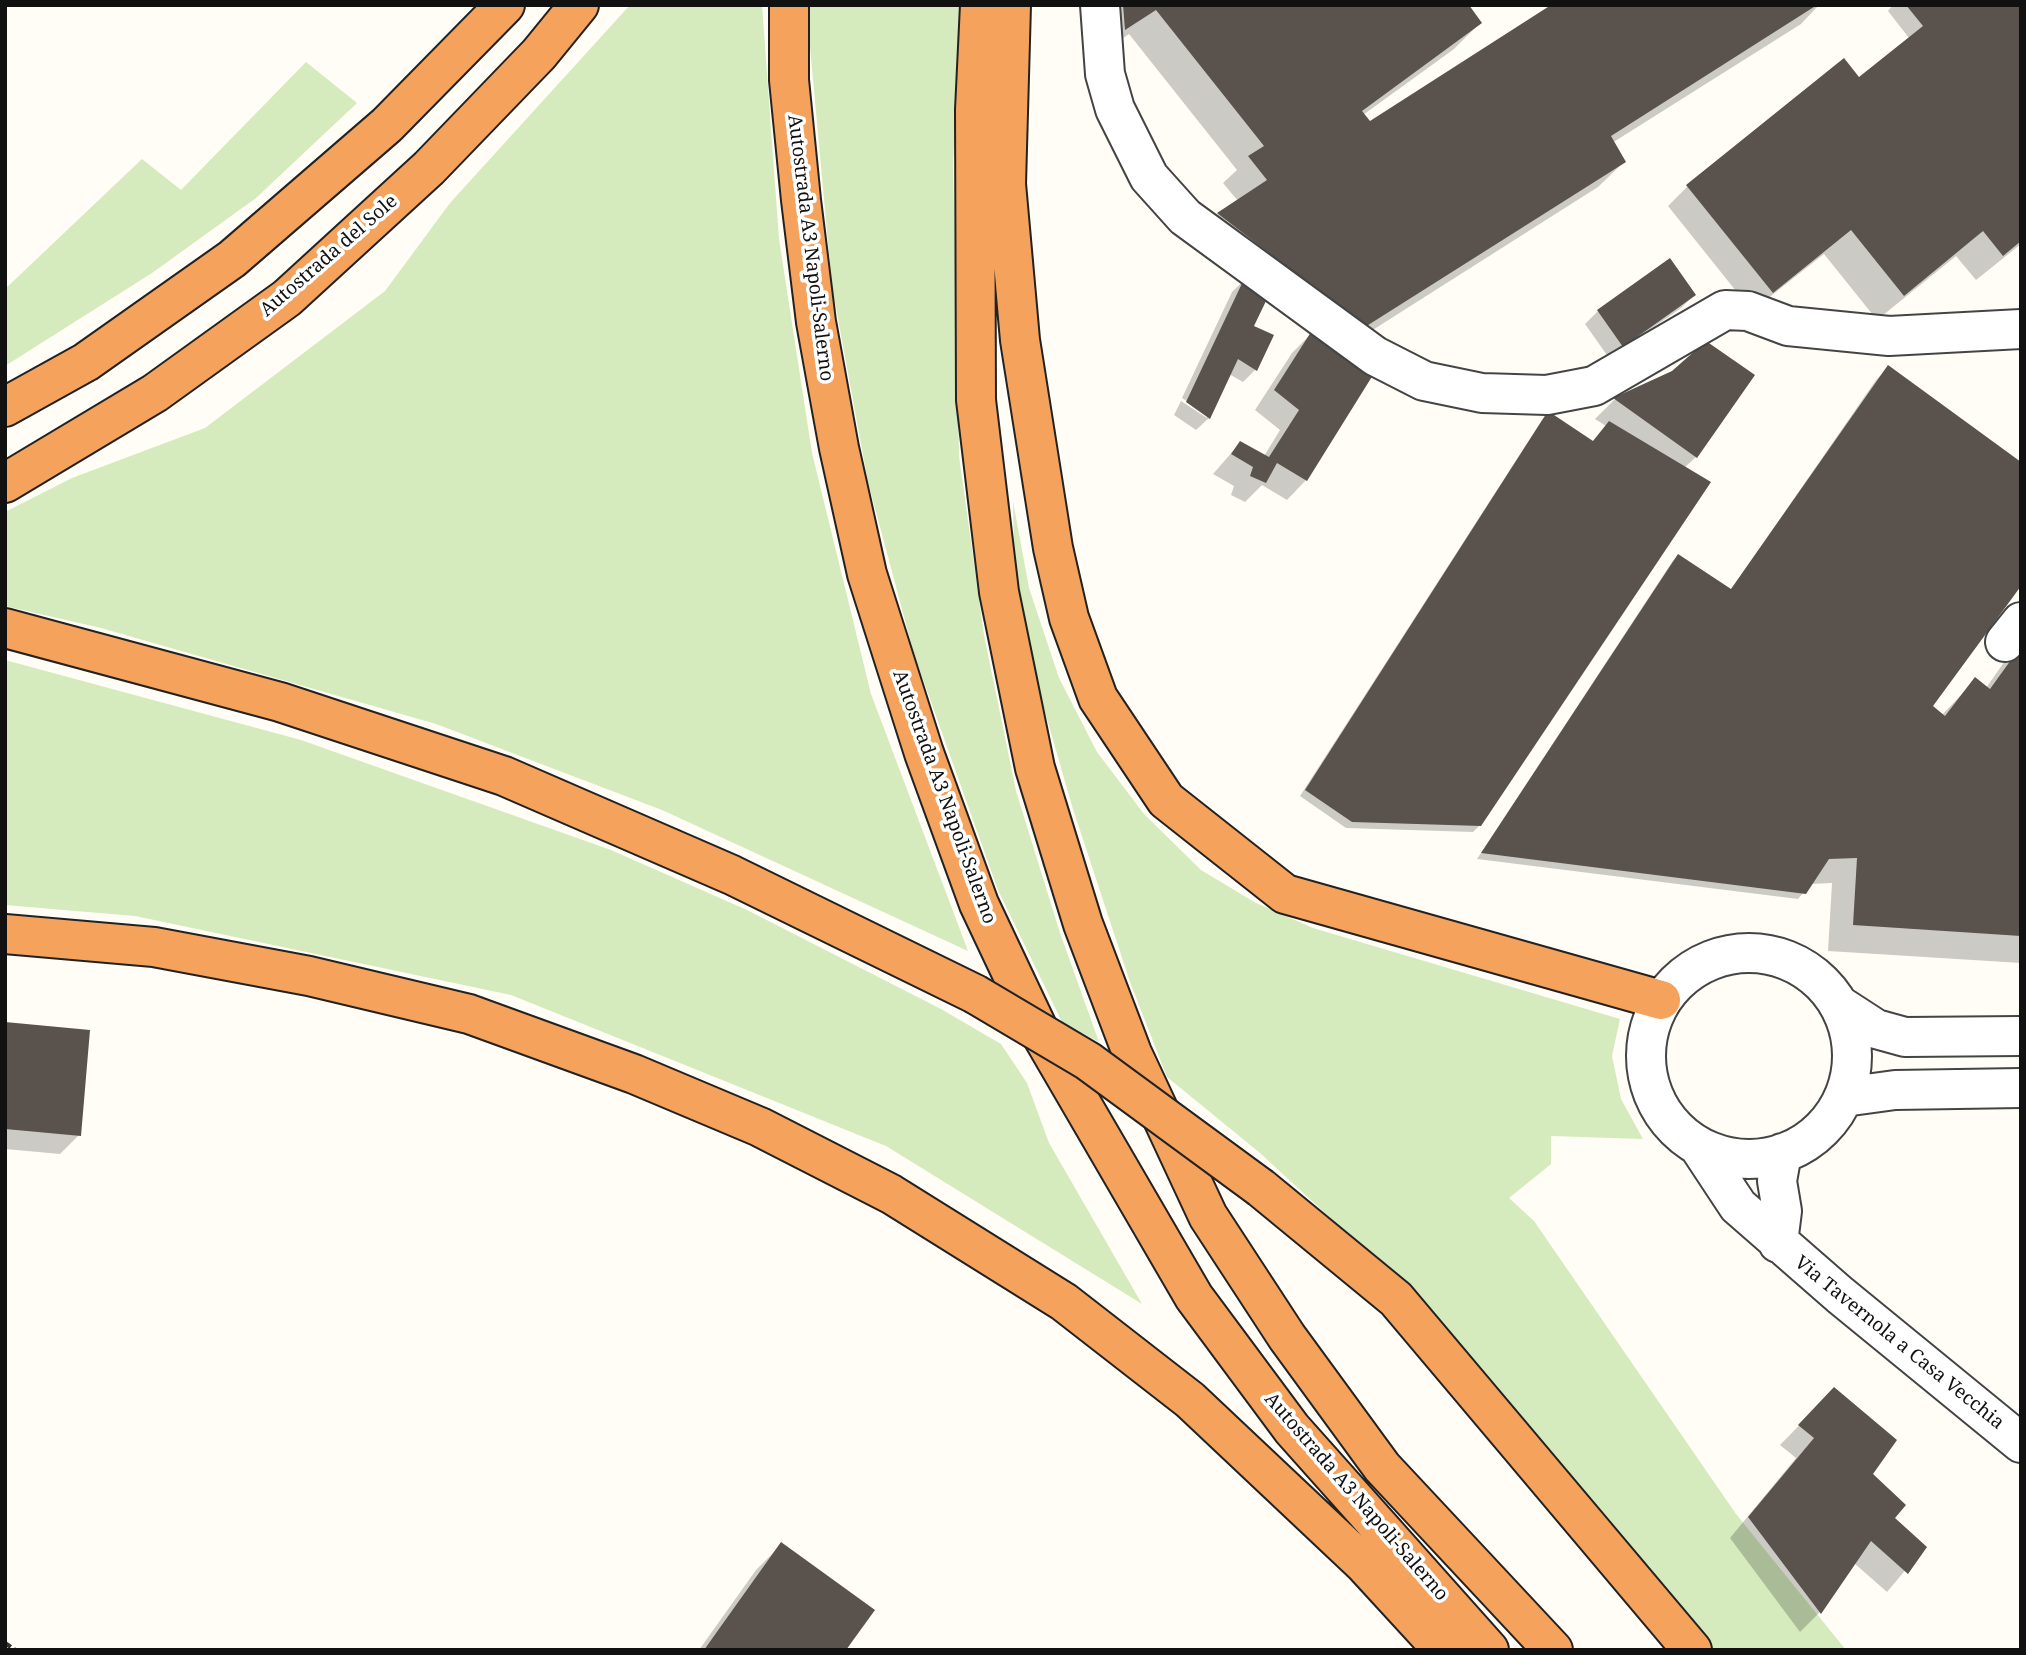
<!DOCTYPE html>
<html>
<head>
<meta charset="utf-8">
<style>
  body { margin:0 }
  #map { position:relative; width:2026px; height:1655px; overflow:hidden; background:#fffdf5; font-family:"Noto Serif",serif }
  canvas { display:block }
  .frame { position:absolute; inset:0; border:7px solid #111; pointer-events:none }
</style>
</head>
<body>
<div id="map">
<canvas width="2026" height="1655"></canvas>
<div class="frame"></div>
</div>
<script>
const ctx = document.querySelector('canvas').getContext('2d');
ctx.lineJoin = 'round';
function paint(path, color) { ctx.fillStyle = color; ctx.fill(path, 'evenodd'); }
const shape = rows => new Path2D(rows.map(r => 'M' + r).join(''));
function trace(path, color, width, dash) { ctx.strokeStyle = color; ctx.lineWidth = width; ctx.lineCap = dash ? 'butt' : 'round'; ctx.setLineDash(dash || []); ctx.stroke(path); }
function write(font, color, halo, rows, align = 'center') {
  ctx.font = font + ' "Noto Serif",serif'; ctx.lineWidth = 7; ctx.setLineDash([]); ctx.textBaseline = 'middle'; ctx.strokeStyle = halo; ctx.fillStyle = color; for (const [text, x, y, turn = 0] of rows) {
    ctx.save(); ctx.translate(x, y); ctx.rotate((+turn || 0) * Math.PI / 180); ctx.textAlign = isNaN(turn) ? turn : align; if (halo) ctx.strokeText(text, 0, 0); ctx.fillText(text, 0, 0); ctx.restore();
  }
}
const green = shape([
  [630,5,762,5,779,239,812,453,871,694,968,951,662,810,436,724,101,628,5,606,5,512,72,478,205,428,385,291,450,203],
  [809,5,962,5,953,163,959,456,984,635,1016,791,1060,933,1099,1042,1062,1022,998,890,914,654,868,482,832,286,809,36],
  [306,62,357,103,256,198,152,273,5,366,5,289,142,159,181,190],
  [1013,501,1029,588,1059,678,1097,752,1144,814,1201,870,1256,903,1313,928,1620,1019,1612,1056,1621,1099,1643,1139,1551,1136,1551,1164,1509,1198,1534,1221,1736,1514,1846,1650,1708,1650,1377,1261,1260,1153,1167,1077,1130,982,1072,806,1039,691,1021,605,1014,549],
  [5,660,301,740,611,850,747,910,941,1009,1001,1044,1027,1083,1049,1143,1142,1304,886,1146,511,995,135,916,5,905]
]);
const shadow = shape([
  [1097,5,1467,5,1480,23,1454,49,1363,115,1370,123,1554,5,1819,5,1801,24,1612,143,1624,162,1598,187,1338,352,1306,480,1287,500,1262,485,1245,502,1231,495,1234,486,1213,474,1240,443,1264,456,1280,430,1255,410,1292,353,1313,332,1255,287,1252,327,1255,370,1243,382,1229,374,1209,418,1196,430,1174,415,1181,401,1207,418,1207,414,1182,398,1232,292,1244,280,1193,240,1218,214,1238,201,1223,183,1237,170,1129,34,1100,54],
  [1893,5,2021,5,2021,244,1976,280,1956,256,1877,320,1824,254,1752,311,1668,206,1687,187,1859,79,1909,38,1888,11],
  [1670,261,1694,295,1681,308,1609,358,1585,324,1598,311],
  [1888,367,1931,707,1942,715,1976,679,1986,688,2021,638,2021,963,1828,951,1832,883,1811,884,1798,899,1477,859,1672,562,1678,556,1730,591,1876,380],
  [1673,372,1696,457,1684,468,1480,825,1473,832,1346,828,1300,796,1542,420,1548,414,1592,443,1606,426,1595,419,1614,400],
  [5,1023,79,1135,60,1154,5,1149],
  [1834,1390,1893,1518,1924,1548,1887,1592,1854,1563,1819,1613,1800,1632,1730,1538,1796,1458,1780,1445],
  [781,1545,844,1650,699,1650,756,1570]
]);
const building = shape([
  [1123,5,1469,5,1482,23,1362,111,1370,121,1551,5,1817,5,1611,136,1626,162,1365,327,1217,213,1267,180,1248,156,1264,146,1156,10,1125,30],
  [1906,5,2021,5,2021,241,2003,256,1983,231,1904,296,1851,230,1773,293,1686,185,1844,58,1859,77,1923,26],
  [1670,258,1696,295,1623,347,1597,310],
  [1245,277,1266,301,1254,326,1274,335,1257,371,1238,359,1210,419,1186,402],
  [1311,332,1373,375,1307,481,1277,463,1266,483,1250,476,1253,467,1231,454,1240,441,1269,457,1299,410,1274,390],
  [1706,341,1755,375,1697,458,1613,398,1672,371],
  [1888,365,2021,462,2021,586,1933,706,1945,716,1975,677,1990,689,2021,646,2021,936,1853,925,1857,858,1829,859,1806,894,1481,853,1678,554,1731,589],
  [1548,411,1593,441,1609,421,1711,482,1481,826,1352,822,1305,790],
  [5,1022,90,1030,81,1136,5,1129],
  [1834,1387,1897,1440,1873,1474,1906,1505,1895,1518,1927,1547,1908,1574,1871,1541,1821,1614,1748,1517,1814,1438,1798,1425],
  [781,1542,875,1610,846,1650,704,1650]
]);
const path = shape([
  [5,1643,15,1650]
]);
const minor = shape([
  [1100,5,1105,74,1115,109,1149,177,1185,217,1375,356,1424,381,1482,393,1547,395,1594,386,1725,310,1748,311,1788,326,1889,336,2021,329],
  [2005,642,2021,622],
  '1646 1056a103 103 0 1 1 206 0a103 103 0 1 1-206 0Z',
  [1839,1005,1876,1029,1905,1037,2021,1036],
  [1844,1097,1895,1090,2021,1088],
  [1699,1147,1738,1206,1840,1295,2021,1443],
  [1778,1243,1782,1211,1777,1181,1782,1153]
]);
const highway = shape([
  [789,5,789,80,801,200,816,322,839,448,867,574,924,753,979,904,1038,1029,1194,1297,1292,1429,1489,1650],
  [980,5,975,110,976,400,999,592,1035,768,1083,924,1132,1053,1208,1216,1287,1337,1382,1467,1553,1650],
  [1011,5,1006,184,1020,340,1053,548,1069,618,1098,698,1166,800,1285,894,1661,1000],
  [5,407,86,362,232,259,387,125,505,5],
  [5,483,155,393,287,298,429,168,539,54,579,5],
  [5,628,280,702,504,776,732,875,975,994],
  [5,934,154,947,309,976,469,1014,634,1074,760,1127,891,1194,1064,1302,1190,1400,1364,1564,1443,1650],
  [1261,1188,1396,1299,1692,1650]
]);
const highwayBridge = shape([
  [975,994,1088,1061,1261,1188]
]);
const streetNames = [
  ["Autostrada A3 Napoli-Salerno",810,248,83],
  ["Autostrada del Sole",329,256,-41],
  ["Autostrada A3 Napoli-Salerno",944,797,70],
  ["Via Tavernola a Casa Vecchia",1899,1343,39],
  ["Autostrada A3 Napoli-Salerno",1356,1497,49]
];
paint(green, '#d5ebbd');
paint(shadow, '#0003');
paint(building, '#5a524d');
trace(minor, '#444', 42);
trace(highway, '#222', 42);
trace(path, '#333', 4.5, [7, 3.5]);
trace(minor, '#fff', 38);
trace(highway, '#f5a25d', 38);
trace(highwayBridge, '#222', 42, []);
trace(highwayBridge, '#f5a25d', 38);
write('19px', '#111', '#fff', streetNames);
</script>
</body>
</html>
